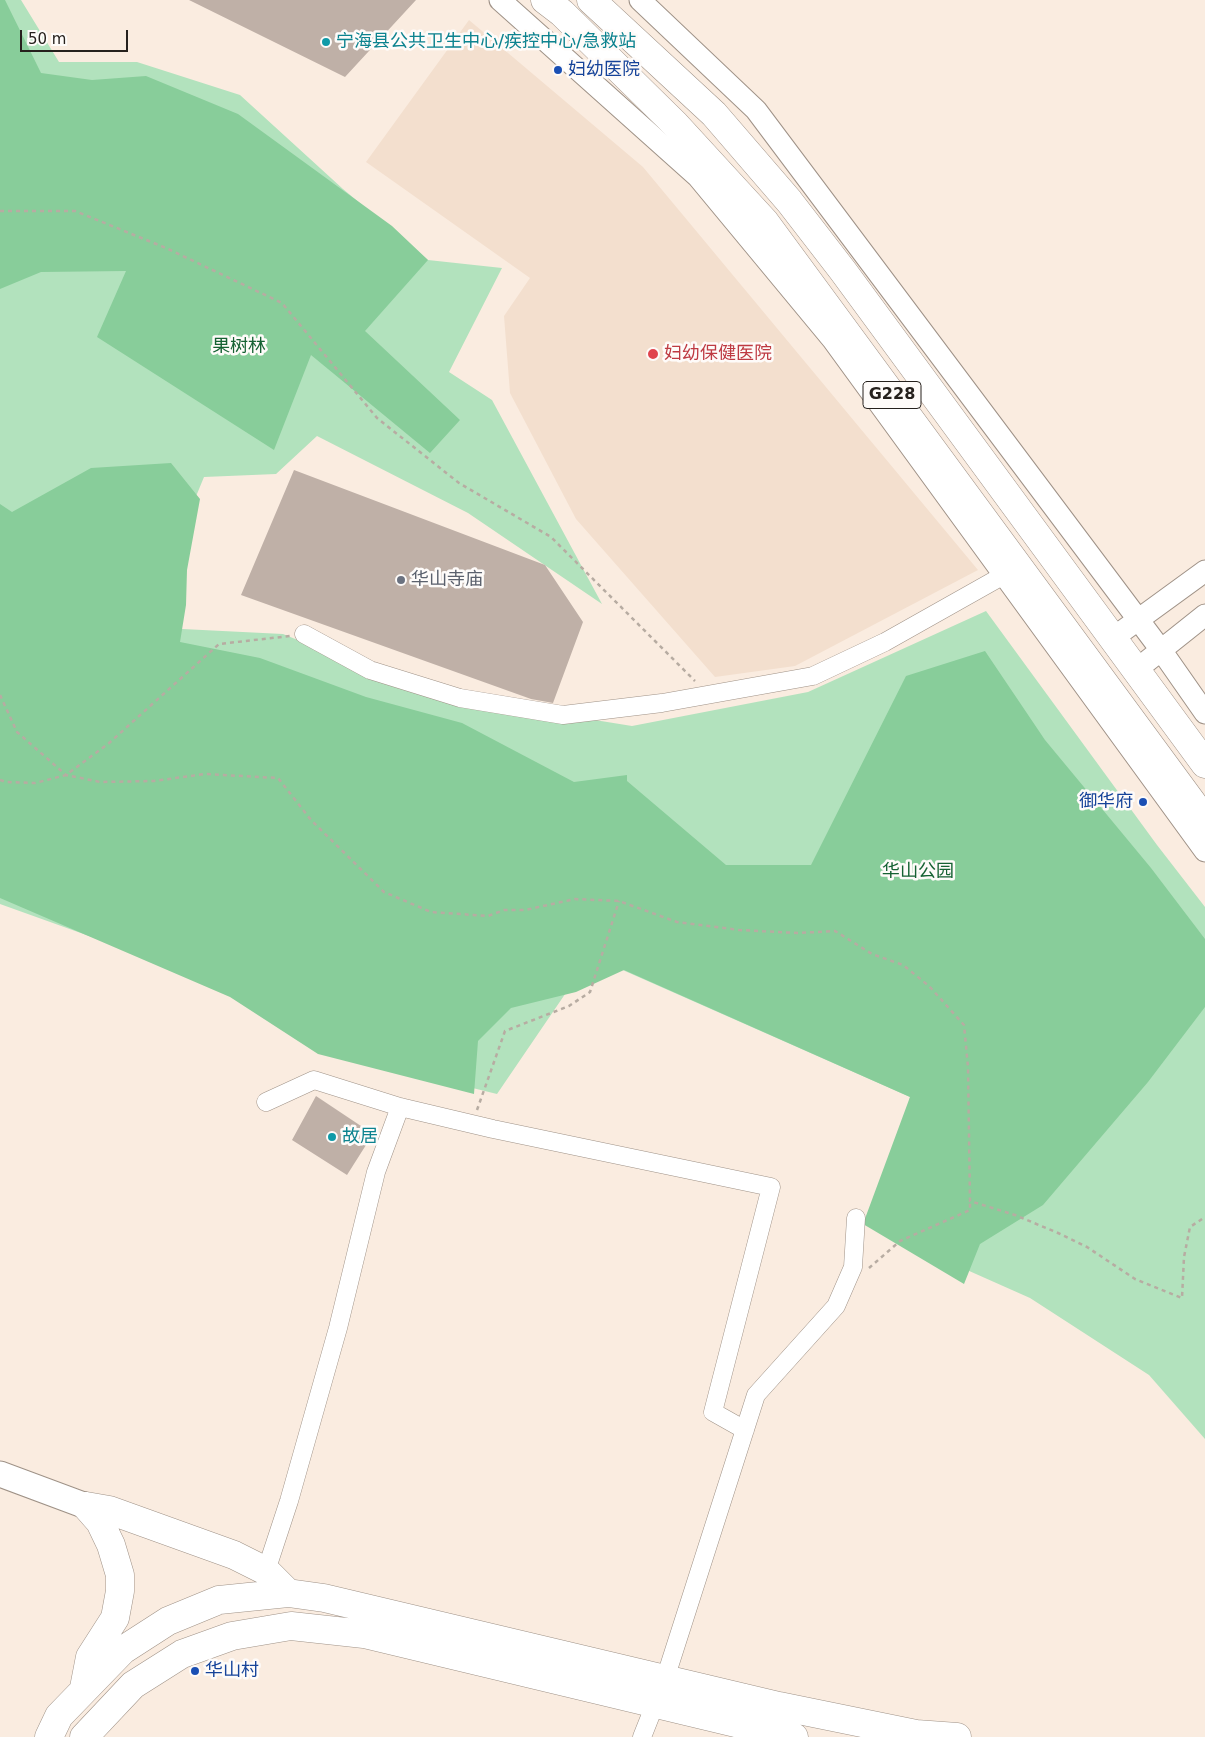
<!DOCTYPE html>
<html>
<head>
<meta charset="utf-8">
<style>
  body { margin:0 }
  #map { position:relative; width:1205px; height:1737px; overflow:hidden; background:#faece0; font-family:"DejaVu Sans",sans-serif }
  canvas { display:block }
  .scale { position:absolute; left:20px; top:30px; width:108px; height:22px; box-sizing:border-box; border:2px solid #26211d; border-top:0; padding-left:6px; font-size:15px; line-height:18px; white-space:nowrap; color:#26211d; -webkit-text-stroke:4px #fefbf9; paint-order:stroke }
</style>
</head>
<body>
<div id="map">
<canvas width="1205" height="1737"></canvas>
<div class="scale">50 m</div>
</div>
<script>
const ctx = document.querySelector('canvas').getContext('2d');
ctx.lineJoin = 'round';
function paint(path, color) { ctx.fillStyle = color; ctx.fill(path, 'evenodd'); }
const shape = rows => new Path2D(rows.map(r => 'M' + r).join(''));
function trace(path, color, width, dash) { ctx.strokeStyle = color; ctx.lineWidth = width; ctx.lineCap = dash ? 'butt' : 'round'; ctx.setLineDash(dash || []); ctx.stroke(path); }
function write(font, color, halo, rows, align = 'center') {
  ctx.font = font + ' "DejaVu Sans","Noto Sans SC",sans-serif'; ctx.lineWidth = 5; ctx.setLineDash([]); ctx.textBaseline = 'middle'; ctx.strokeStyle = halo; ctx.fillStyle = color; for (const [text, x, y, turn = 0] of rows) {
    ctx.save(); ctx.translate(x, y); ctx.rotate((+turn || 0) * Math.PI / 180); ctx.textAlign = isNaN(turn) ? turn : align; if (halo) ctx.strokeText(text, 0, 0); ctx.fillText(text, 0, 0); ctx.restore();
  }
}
const built = shape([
  [469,20,643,167,978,570,795,666,715,677,576,519,510,393,504,316,530,278,366,162]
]);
const green = shape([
  [0,0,21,0,59,62,137,62,240,95,343,189,428,260,502,268,449,372,492,400,602,604,468,513,317,436,276,474,204,477,142,627,283,634,427,693,632,726,808,692,986,611,1157,845,1205,907,1205,1439,1149,1375,1030,1298,877,1230,910,1097,591,956,497,1094,367,1062,245,992,0,904]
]);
const forest = shape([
  [0,0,5,0,41,73,92,80,146,76,238,114,392,226,428,260,365,331,460,420,430,453,311,355,274,450,97,337,126,271,41,272,0,289],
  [171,463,200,499,187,570,186,605,180,642,260,658,366,697,462,723,574,782,627,775,627,781,726,865,811,865,906,676,985,651,1045,740,1151,868,1205,939,1205,1007,1148,1082,1043,1205,980,1244,964,1284,863,1224,910,1097,624,970,576,992,511,1008,478,1041,474,1094,318,1054,230,997,0,898,0,504,12,512,91,468]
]);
const building = shape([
  [189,0,416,0,345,77],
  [294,470,545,565,583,622,553,703,531,699,241,595],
  [316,1096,373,1134,347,1175,292,1140]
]);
const path = shape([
  [0,211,75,211,166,248,282,303,377,418,459,483,551,537,695,681],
  [0,695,17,732,66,775,100,782,154,781,205,774,278,778,311,820,384,892,431,912,488,916,504,910,525,910,575,899,619,901,677,922,739,930,798,933,835,931,872,954,903,965,929,986,964,1025,968,1067,970,1201,1015,1215,1058,1233,1087,1247,1135,1279,1182,1298,1184,1257,1190,1227,1205,1217],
  [0,780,6,782,35,783,66,775,108,744,219,644,290,636],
  [477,1110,505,1031,569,1006,590,992,619,901],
  [869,1268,900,1241,970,1210,970,1201]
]);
const minor = shape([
  [304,634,370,670,460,698,563,715,662,703,813,676,885,642,1004,575],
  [266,1102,314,1080,400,1107,493,1129,771,1187,713,1412,745,1430],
  [266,1571,289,1501,338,1328,376,1172,400,1107],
  [642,1737,665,1679,756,1395,836,1306,853,1267,856,1218]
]);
const tertiary = shape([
  [500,0,698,177,833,340,1205,851],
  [640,0,756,110,1161,650,1205,713],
  [1113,638,1205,571],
  [1136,670,1205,615]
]);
const secondary = shape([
  [0,1474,86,1506]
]);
const primary = shape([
  [86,1506,109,1510,234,1555,266,1571,288,1593],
  [84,1688,90,1657,115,1618,120,1591,120,1575,111,1545,100,1522,86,1506],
  [49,1737,59,1716,123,1650,168,1621,219,1600,288,1593,324,1598,779,1706,916,1734,957,1737],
  [84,1737,133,1685,182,1654,232,1636,291,1626,364,1634,794,1737]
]);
const trunk = shape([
  [545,0,562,13,675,124,765,222,1205,820],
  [591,0,714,114,789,201,843,271,1205,764]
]);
const markers = [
  [326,42,5,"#0f9aa8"],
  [558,70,5,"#1a4fb4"],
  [653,354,6,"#e0444e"],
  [401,580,5,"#6b7280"],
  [1143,802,5,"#1a4fb4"],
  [332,1137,5,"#0f9aa8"],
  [195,1671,5,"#1a4fb4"]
];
const shields = [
  [892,395,58]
];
const shieldNames = [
  ["G228",892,395]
];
const cultureNames = [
  ["宁海县公共卫生中心/疾控中心/急救站",336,42],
  ["故居",342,1137]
];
const transitNames = [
  ["妇幼医院",568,70],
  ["御华府",1133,802,"right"],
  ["华山村",205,1671]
];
const parkNames = [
  ["果树林",239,347],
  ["华山公园",918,872]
];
const healthNames = [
  ["妇幼保健医院",664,354]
];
const worshipNames = [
  ["华山寺庙",411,580]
];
paint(built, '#f3dfce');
paint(green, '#b2e2bd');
paint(forest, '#88cd9a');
paint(building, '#bfb0a7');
trace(minor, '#9f9287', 19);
trace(tertiary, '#9f9287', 23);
trace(secondary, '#9f9287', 27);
trace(primary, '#9f9287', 29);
trace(trunk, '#9f9287', 29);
trace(path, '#b7aca2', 2.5, [4, 4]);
trace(minor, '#fff', 18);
trace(tertiary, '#fff', 21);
trace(secondary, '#fff', 25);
trace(primary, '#fff', 28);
trace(trunk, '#fff', 28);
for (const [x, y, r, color] of markers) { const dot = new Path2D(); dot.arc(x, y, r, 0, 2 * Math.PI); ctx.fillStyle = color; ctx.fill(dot); trace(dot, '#fefbf9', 2); }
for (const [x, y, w] of shields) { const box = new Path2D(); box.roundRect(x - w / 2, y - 13.5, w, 27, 4); ctx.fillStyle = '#fefbf9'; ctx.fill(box); trace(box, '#26211d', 1); }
write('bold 16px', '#26211d', null, shieldNames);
write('18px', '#0d838f', '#fefbf9', cultureNames, 'left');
write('18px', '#164399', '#fefbf9', transitNames, 'left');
write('18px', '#166233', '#fefbf9', parkNames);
write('18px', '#be3a42', '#fefbf9', healthNames, 'left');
write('18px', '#5b616d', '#fefbf9', worshipNames, 'left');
</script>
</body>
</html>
